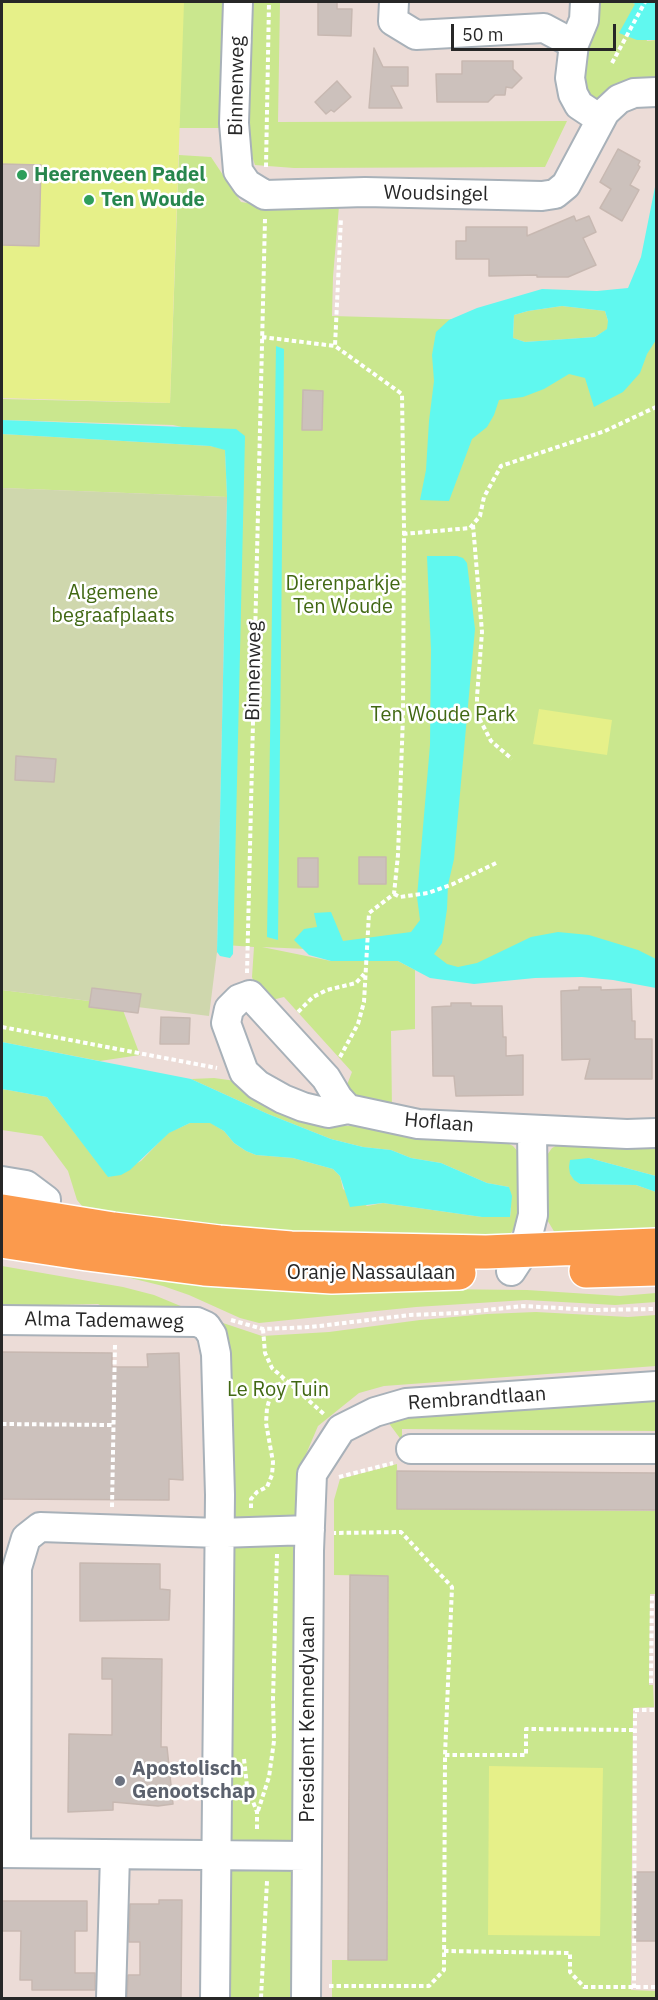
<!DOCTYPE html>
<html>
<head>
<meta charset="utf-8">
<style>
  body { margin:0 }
  #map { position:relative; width:658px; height:2000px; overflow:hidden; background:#ecdcd7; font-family:"IBM Plex Sans",sans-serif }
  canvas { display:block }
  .frame { position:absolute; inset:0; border:3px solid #272727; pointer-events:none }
  .scale { position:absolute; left:451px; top:24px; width:165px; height:27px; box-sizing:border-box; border:3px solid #272727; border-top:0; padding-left:8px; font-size:18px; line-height:21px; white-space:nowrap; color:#272727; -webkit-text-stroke:4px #fff; paint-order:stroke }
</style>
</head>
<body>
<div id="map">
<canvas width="658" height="2000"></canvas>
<div class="frame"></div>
<div class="scale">50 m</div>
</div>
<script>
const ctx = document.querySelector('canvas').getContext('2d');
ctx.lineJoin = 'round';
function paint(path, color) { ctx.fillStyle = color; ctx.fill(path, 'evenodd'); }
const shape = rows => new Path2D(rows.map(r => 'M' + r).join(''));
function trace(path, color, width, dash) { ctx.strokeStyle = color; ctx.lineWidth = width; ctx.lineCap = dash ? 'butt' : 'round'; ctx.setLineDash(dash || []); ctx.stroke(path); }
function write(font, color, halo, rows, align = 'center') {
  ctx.font = font + ' "IBM Plex Sans",sans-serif'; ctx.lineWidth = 5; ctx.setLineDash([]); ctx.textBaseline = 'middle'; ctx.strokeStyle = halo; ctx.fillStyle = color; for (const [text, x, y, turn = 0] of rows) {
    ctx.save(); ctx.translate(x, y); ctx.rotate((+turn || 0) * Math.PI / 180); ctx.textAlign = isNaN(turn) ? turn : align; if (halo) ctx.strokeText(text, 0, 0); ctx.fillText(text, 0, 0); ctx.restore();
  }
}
const green = shape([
  [183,2,229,2,223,128,179,128],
  [250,2,280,2,278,122,567,121,545,167,294,168,255,165,245,135],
  [592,2,631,2,635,4,647,41,656,40,656,77,635,77,610,95,598,100,588,97,584,89,583,46,593,40],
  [179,155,211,157,241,202,273,207,339,206,333,277,332,316,476,320,496,362,610,353,656,314,656,969,449,973,374,952,262,947,331,961,398,961,415,970,415,1029,391,1031,392,1111,355,1102,345,1090,352,1072,284,997,268,1001,256,990,252,977,254,947,225,945,235,439,173,425,2,420,2,399,170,403],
  [562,306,605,311,608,321,608,329,595,337,525,342,513,338,514,315,528,311],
  [2,434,210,446,225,449,227,497,2,488],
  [2,990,121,1005,140,1055,100,1061,2,1042],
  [214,1078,243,1082,316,1124,348,1126,361,1124,500,1139,513,1146,520,1154,520,1203,516,1226,509,1236,333,1245,91,1217,77,1200,68,1171,42,1136,2,1130,2,1089,47,1097,109,1177,141,1161,168,1133,190,1123,211,1123,224,1131,234,1143,246,1151,256,1155,293,1158,333,1169,340,1176,343,1189,367,1206,383,1203,482,1217,510,1217,511,1208,509,1187,487,1183,441,1163,411,1158,391,1150,363,1147,331,1139,268,1114,191,1079],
  [565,1141,656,1143,656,1176,589,1158,570,1174,574,1179,580,1184,636,1185,656,1192,656,1239,555,1233,546,1218,543,1161,552,1148],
  [2,1266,123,1287,154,1295,183,1307,199,1318,111,1310,98,1304,2,1306],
  [86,1267,336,1288,527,1290,620,1296,656,1293,656,1302,615,1305,526,1300,416,1307,259,1323,240,1318,189,1295,163,1286],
  [536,1312,628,1317,656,1315,656,1366,384,1386,359,1393,318,1426,301,1466,292,1998,223,1998,223,1323,262,1336,329,1332,420,1320,487,1314],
  [656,1401,656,1431,402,1429,402,1441,388,1422,406,1418],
  [397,1464,398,1509,656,1511,656,1594,650,1594,649,1685,653,1685,654,1707,633,1708,631,1990,656,1991,656,1998,332,1998,332,1960,387,1960,388,1576,334,1575,334,1500,340,1479]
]);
const cemetery = shape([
  [2,488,227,497,217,952,209,1016,2,990]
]);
const pitch = shape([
  [2,2,184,2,170,403,2,398],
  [539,709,612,720,607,755,533,744],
  [489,1766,603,1768,600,1936,488,1935]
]);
const water = shape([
  [631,2,656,2,656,40,637,40,619,33,635,4],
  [656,149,656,340,647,354,640,373,623,392,594,407,585,378,569,374,544,389,523,397,499,400,494,415,487,427,472,439,449,501,420,500,426,470,429,421,434,381,432,355,436,332,449,320,477,308,542,289,597,291,628,288,641,257,656,182],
  [562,306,605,311,608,321,607,329,595,337,525,342,513,338,514,315,528,311],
  [276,346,284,349,278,940,267,937],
  [2,420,236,429,245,436,233,954,230,958,220,956,217,952,227,497,225,450,210,446,2,434],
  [427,556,457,556,463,558,467,563,475,629,454,859,448,885,447,909,442,943,434,954,447,964,458,967,477,963,531,937,558,932,589,935,638,950,656,959,656,988,613,980,582,977,535,978,474,984,430,978,398,961,331,961,309,955,294,940,304,929,317,927,314,913,331,912,343,941,411,932,420,920,417,897,430,745,431,650],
  [2,1042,191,1079,268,1114,331,1139,363,1147,391,1150,411,1158,441,1163,487,1183,509,1187,512,1196,510,1217,482,1217,383,1203,350,1207,340,1176,333,1169,293,1158,256,1155,246,1151,234,1143,224,1131,210,1123,190,1123,169,1133,130,1170,121,1175,108,1177,47,1097,2,1089],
  [589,1158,656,1176,656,1192,636,1185,580,1184,574,1180,570,1174,569,1167,570,1160]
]);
const building = shape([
  [318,2,337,2,337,9,352,9,351,36,318,35,318,2],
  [374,48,383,67,408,67,408,86,391,86,402,108,369,108,374,48],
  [462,61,513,61,513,69,522,78,512,88,506,87,505,95,495,95,488,102,437,102,436,74,462,74,462,61],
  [337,81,351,97,334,112,331,110,326,114,315,102,337,81],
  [618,149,640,161,638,165,640,167,630,185,639,190,622,221,600,208,611,189,600,182,618,149],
  [2,164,41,165,39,246,2,245,2,164],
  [574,216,576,221,589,216,596,232,583,238,596,265,568,277,537,277,537,275,489,276,489,259,456,259,456,241,466,241,466,227,527,227,527,236,574,216],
  [303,390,323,391,322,430,302,430,303,390],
  [16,756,56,759,54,782,15,780,16,756],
  [359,857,386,857,386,884,359,884,359,857],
  [298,858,318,858,318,887,298,887,298,858],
  [579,987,601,987,601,990,631,989,632,1021,635,1021,635,1039,652,1039,652,1079,585,1079,590,1059,562,1060,561,991,579,990,579,987],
  [92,988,141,994,138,1013,89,1007,92,988],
  [451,1003,471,1003,471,1006,502,1006,503,1037,506,1037,506,1056,523,1055,523,1095,456,1096,454,1076,433,1076,432,1007,451,1006,451,1003],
  [161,1017,190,1018,189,1044,160,1044,161,1017],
  [2,1352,112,1353,112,1367,148,1367,147,1354,179,1353,183,1480,169,1479,169,1500,2,1499,2,1352],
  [397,1471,657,1473,657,1510,397,1509,397,1471],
  [80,1563,160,1564,160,1589,170,1590,169,1620,80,1621,80,1563],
  [350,1575,388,1576,387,1960,348,1960,350,1575],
  [102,1658,162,1659,161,1747,167,1747,173,1804,158,1806,113,1802,113,1810,68,1812,69,1734,112,1735,112,1679,102,1679,102,1658],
  [635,1872,657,1872,657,1941,635,1941,635,1872],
  [159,1900,182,1900,181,1998,127,1998,128,1975,140,1975,140,1942,129,1942,130,1904,159,1904,159,1900],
  [2,1901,87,1901,87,1931,75,1931,75,1973,95,1973,95,1990,32,1990,32,1980,20,1980,21,1931,2,1931,2,1901]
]);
const path = shape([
  [612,63,645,2],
  [266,167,269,2],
  [262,337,335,346],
  [473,525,482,632,477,697,477,714,491,741,512,759],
  [403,534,470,528,480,516,484,497,501,466,605,431,656,407],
  [394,894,400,897,428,893,453,884,496,863],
  [247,973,265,219],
  [298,1012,313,997,327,990,356,983,364,974],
  [2,1027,217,1068],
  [340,1057,358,1024,364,1002,369,913,394,894,398,855,403,716,404,529,402,394,335,346,341,218],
  [231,1320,263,1329,311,1327,410,1315,459,1313,523,1306,593,1310,656,1309],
  [263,1329,265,1353,272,1368,324,1414],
  [2,1424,113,1425],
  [339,1477,393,1463],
  [112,1507,115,1344],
  [251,1508,251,1499,257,1492,267,1487,272,1475,273,1462,266,1423,267,1408,271,1394,283,1380],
  [651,1683,652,1596,656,1596],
  [445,1755,526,1755,526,1729,635,1730],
  [244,1759,247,1786,257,1812,257,1830],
  [258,1811,269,1777,274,1741,273,1699,277,1554],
  [444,1951,570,1953,570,1972,584,1987,656,1987],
  [329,1986,429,1986,444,1970,445,1755,452,1587,401,1532,334,1533],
  [634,1988,635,1710,656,1710],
  [261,1998,267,1881]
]);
const minor = shape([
  [238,2,234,123,238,171,247,184,265,195,365,192,542,196,555,194,566,185,605,112,619,99,634,93,656,92],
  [394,2,393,21,416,35,544,28,574,44,570,78,573,94,579,105,600,119],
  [574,44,584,20,585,2],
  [250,995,326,1078,338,1098,348,1109,328,1113,303,1107,283,1099,258,1085,244,1072,226,1023,229,1009,239,999,250,995],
  [348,1109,418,1124,627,1134,656,1133],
  [2,1181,26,1185,46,1200,44,1218,27,1233],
  [511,1271,524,1251,533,1215,532,1130],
  [2,1320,197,1322,206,1326,212,1335,216,1354,220,1495,215,1998],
  [411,1449,656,1449],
  [2,1853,307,1856],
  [16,1853,17,1568,26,1538,40,1527,219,1533,310,1530],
  [111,1998,115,1855],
  [306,1998,309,1551,312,1474,341,1429,375,1412,406,1403,656,1386]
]);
const major = shape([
  [2,1211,113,1229,219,1242,291,1248,486,1252,656,1245],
  [2,1241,87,1254,204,1269,332,1277,459,1273],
  [586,1271,656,1269]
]);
const markers = [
  [22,175,6,"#2e9e5b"],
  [89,200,6,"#2e9e5b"],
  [120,1781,6,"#6b7280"]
];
const streetNames = [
  ["Binnenweg",237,86,-89],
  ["Woudsingel",436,194,1],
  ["Binnenweg",254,671,-89],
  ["Hoflaan",439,1123,5],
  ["Oranje Nassaulaan",371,1273],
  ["Alma Tademaweg",104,1321,1],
  ["Rembrandtlaan",477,1399,-4],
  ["President Kennedylaan",308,1719,-90]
];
const leisureNames = [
  ["Heerenveen Padel",34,175],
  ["Ten Woude",101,200]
];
const parkNames = [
  ["Dierenparkje",343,584],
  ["Ten Woude",343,607],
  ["Algemene",113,593],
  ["begraafplaats",113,616],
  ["Ten Woude Park",443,715],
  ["Le Roy Tuin",278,1390]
];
const worshipNames = [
  ["Apostolisch",132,1769],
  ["Genootschap",132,1792]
];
paint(green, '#cae78e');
paint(cemetery, '#cfd7ad');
paint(pitch, '#e6f089');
paint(water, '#60f8ef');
paint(building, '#ccc1bc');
trace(building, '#c7b8b1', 1.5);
trace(minor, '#a8b1b9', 32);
trace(major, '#fff', 36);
trace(path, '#fff', 4, [4.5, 3]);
trace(minor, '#fff', 28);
trace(major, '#fb9a4d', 33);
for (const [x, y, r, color] of markers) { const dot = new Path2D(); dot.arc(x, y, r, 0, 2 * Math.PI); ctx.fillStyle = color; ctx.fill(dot); trace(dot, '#fff', 2); }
write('20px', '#272727', '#fff', streetNames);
write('bold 20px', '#27864d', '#fff', leisureNames, 'left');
write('20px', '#416813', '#fff', parkNames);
write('bold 20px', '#5b616d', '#fff', worshipNames, 'left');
</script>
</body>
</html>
